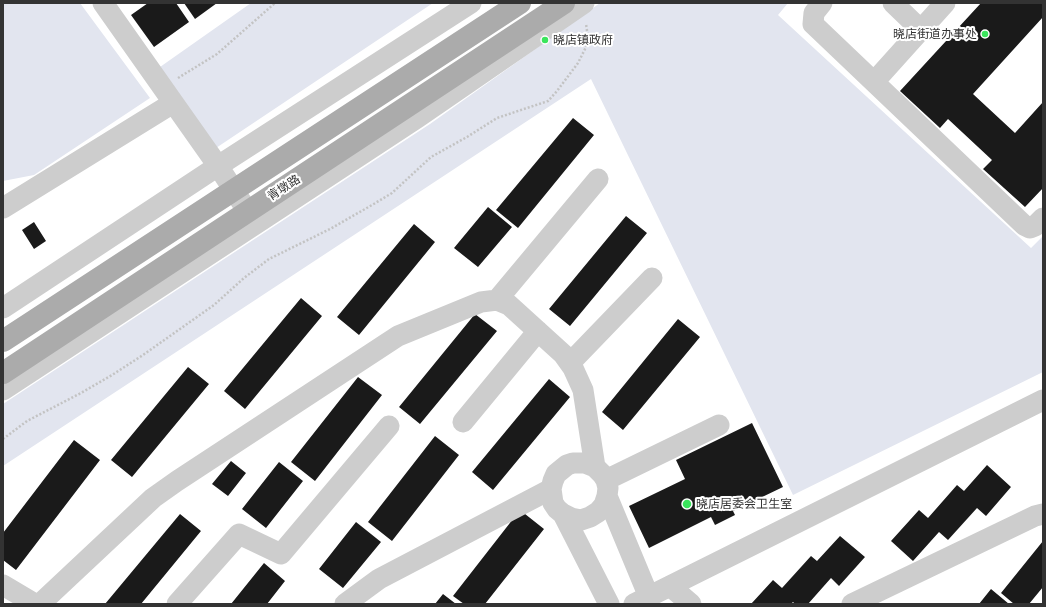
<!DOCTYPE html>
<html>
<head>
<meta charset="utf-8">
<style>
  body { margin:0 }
  #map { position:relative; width:1046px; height:607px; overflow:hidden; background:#fff; font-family:Figtree,sans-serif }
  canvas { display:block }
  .frame { position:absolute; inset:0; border:4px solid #333; pointer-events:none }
</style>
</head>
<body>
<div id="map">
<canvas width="1046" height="607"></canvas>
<div class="frame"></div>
</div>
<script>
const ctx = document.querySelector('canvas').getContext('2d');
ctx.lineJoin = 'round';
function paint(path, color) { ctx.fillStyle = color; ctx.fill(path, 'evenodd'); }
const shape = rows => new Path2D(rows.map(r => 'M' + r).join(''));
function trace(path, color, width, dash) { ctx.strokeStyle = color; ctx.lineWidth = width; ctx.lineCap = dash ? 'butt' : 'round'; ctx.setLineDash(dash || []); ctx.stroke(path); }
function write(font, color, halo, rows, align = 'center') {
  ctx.font = font + ' Figtree,"Noto Sans SC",sans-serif'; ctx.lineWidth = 4; ctx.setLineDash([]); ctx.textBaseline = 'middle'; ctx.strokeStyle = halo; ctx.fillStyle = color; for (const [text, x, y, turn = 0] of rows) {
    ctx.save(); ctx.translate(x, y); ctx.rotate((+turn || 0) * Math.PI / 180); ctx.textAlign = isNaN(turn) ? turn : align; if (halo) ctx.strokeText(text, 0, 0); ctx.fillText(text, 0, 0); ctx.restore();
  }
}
const green = shape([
  [3,3,80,3,150,98,34,175,3,181],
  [251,3,433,3,216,148,160,67],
  [600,3,788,3,778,15,1031,248,1043,236,1043,372,793,495,591,79,3,466,3,404,430,124]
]);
const building = shape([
  [148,3,176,3,189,22,154,47,131,15],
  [184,3,217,3,195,19],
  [981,3,1043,3,1043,17,973,94,1015,133,1043,102,1043,188,1025,207,983,169,992,160,948,119,940,128,900,91],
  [573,118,594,135,518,228,496,210],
  [488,207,512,227,478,267,454,248],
  [626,216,647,233,570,326,549,309],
  [34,222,46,241,34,249,22,230],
  [414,224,435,242,359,335,337,317],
  [301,298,322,316,245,409,224,391],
  [475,314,497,331,420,424,399,407],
  [678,319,700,337,623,430,602,412],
  [188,367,209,384,132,477,111,460],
  [358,377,382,395,315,481,291,462],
  [549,379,570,397,493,490,472,472],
  [752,423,783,487,733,511,735,515,715,525,711,517,649,548,629,506,685,479,676,460],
  [435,436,459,455,392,541,368,522],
  [74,440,100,460,16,570,3,560,3,533],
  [231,461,246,473,228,496,212,484],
  [279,462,303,481,266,528,242,509],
  [987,465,1011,487,986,516,977,508,948,540,939,532,913,561,891,541,919,510,928,518,957,485,964,491],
  [520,510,544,529,485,604,464,604,453,596],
  [180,514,201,531,141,604,105,604],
  [356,522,381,542,343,588,319,569],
  [840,536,865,557,839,586,831,578,808,604,795,604,793,602,791,604,751,604,773,580,782,588,811,556,817,561],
  [1043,541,1043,587,1029,604,1014,604,1001,593],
  [264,563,285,581,267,604,231,604],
  [991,589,1009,604,979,604],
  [443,594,456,604,435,604]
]);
const path = shape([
  [178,78,217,54,275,3],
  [3,439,27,421,81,393,112,375,143,355,214,305,244,278,269,259,330,229,372,205,392,193,431,157,467,137,497,118,548,101,557,91,578,63,586,47,588,37,586,24]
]);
const minor = shape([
  [103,3,218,166,248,212],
  [822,3,814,13,813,24,1024,225,1030,228,1035,226,1043,218],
  [893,3,921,30],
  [874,82,945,3],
  [3,208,173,103],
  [497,300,598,179],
  [3,308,218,166,471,3],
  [570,363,652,278],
  [3,390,417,118,584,3],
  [463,422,538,331],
  [606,480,719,425],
  [607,496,604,505,598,512,590,517,581,520,571,518,563,514,557,509,553,503,551,489,553,481,556,474,567,465,573,463,585,463,595,467,602,474,606,480,608,488,607,496,649,597],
  [563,514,609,604],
  [3,585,35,604],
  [670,586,691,604],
  [40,604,153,498,177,481,398,336,481,302,497,300,509,305,563,354,573,368,583,390,595,467],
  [177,604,239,534,281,554,389,426],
  [345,604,379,579,551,489],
  [634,604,1043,400],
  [852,604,1035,516,1043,514]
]);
const major = shape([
  [3,341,520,3],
  [3,373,564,3]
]);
const markers = [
  [985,34,4,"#3ae55c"],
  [545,40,4,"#3ae55c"],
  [687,504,5,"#3ae55c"]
];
const poiNames = [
  ["晓店街道办事处",977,34,"right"],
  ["晓店镇政府",553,40],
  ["晓店居委会卫生室",696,504]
];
const streetNames = [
  ["青墩路",284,188,-33]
];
paint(green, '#e2e5ef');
paint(building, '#1a1a1a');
trace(path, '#c3c3c3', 2.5, [2, 2]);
trace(minor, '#cdcdcd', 21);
trace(major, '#ababab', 22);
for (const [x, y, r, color] of markers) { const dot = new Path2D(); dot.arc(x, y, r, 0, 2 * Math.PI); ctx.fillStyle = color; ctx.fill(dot); trace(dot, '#fff', 1.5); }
write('12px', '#333', '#fff', poiNames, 'left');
write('12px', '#333', '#fff', streetNames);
</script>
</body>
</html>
